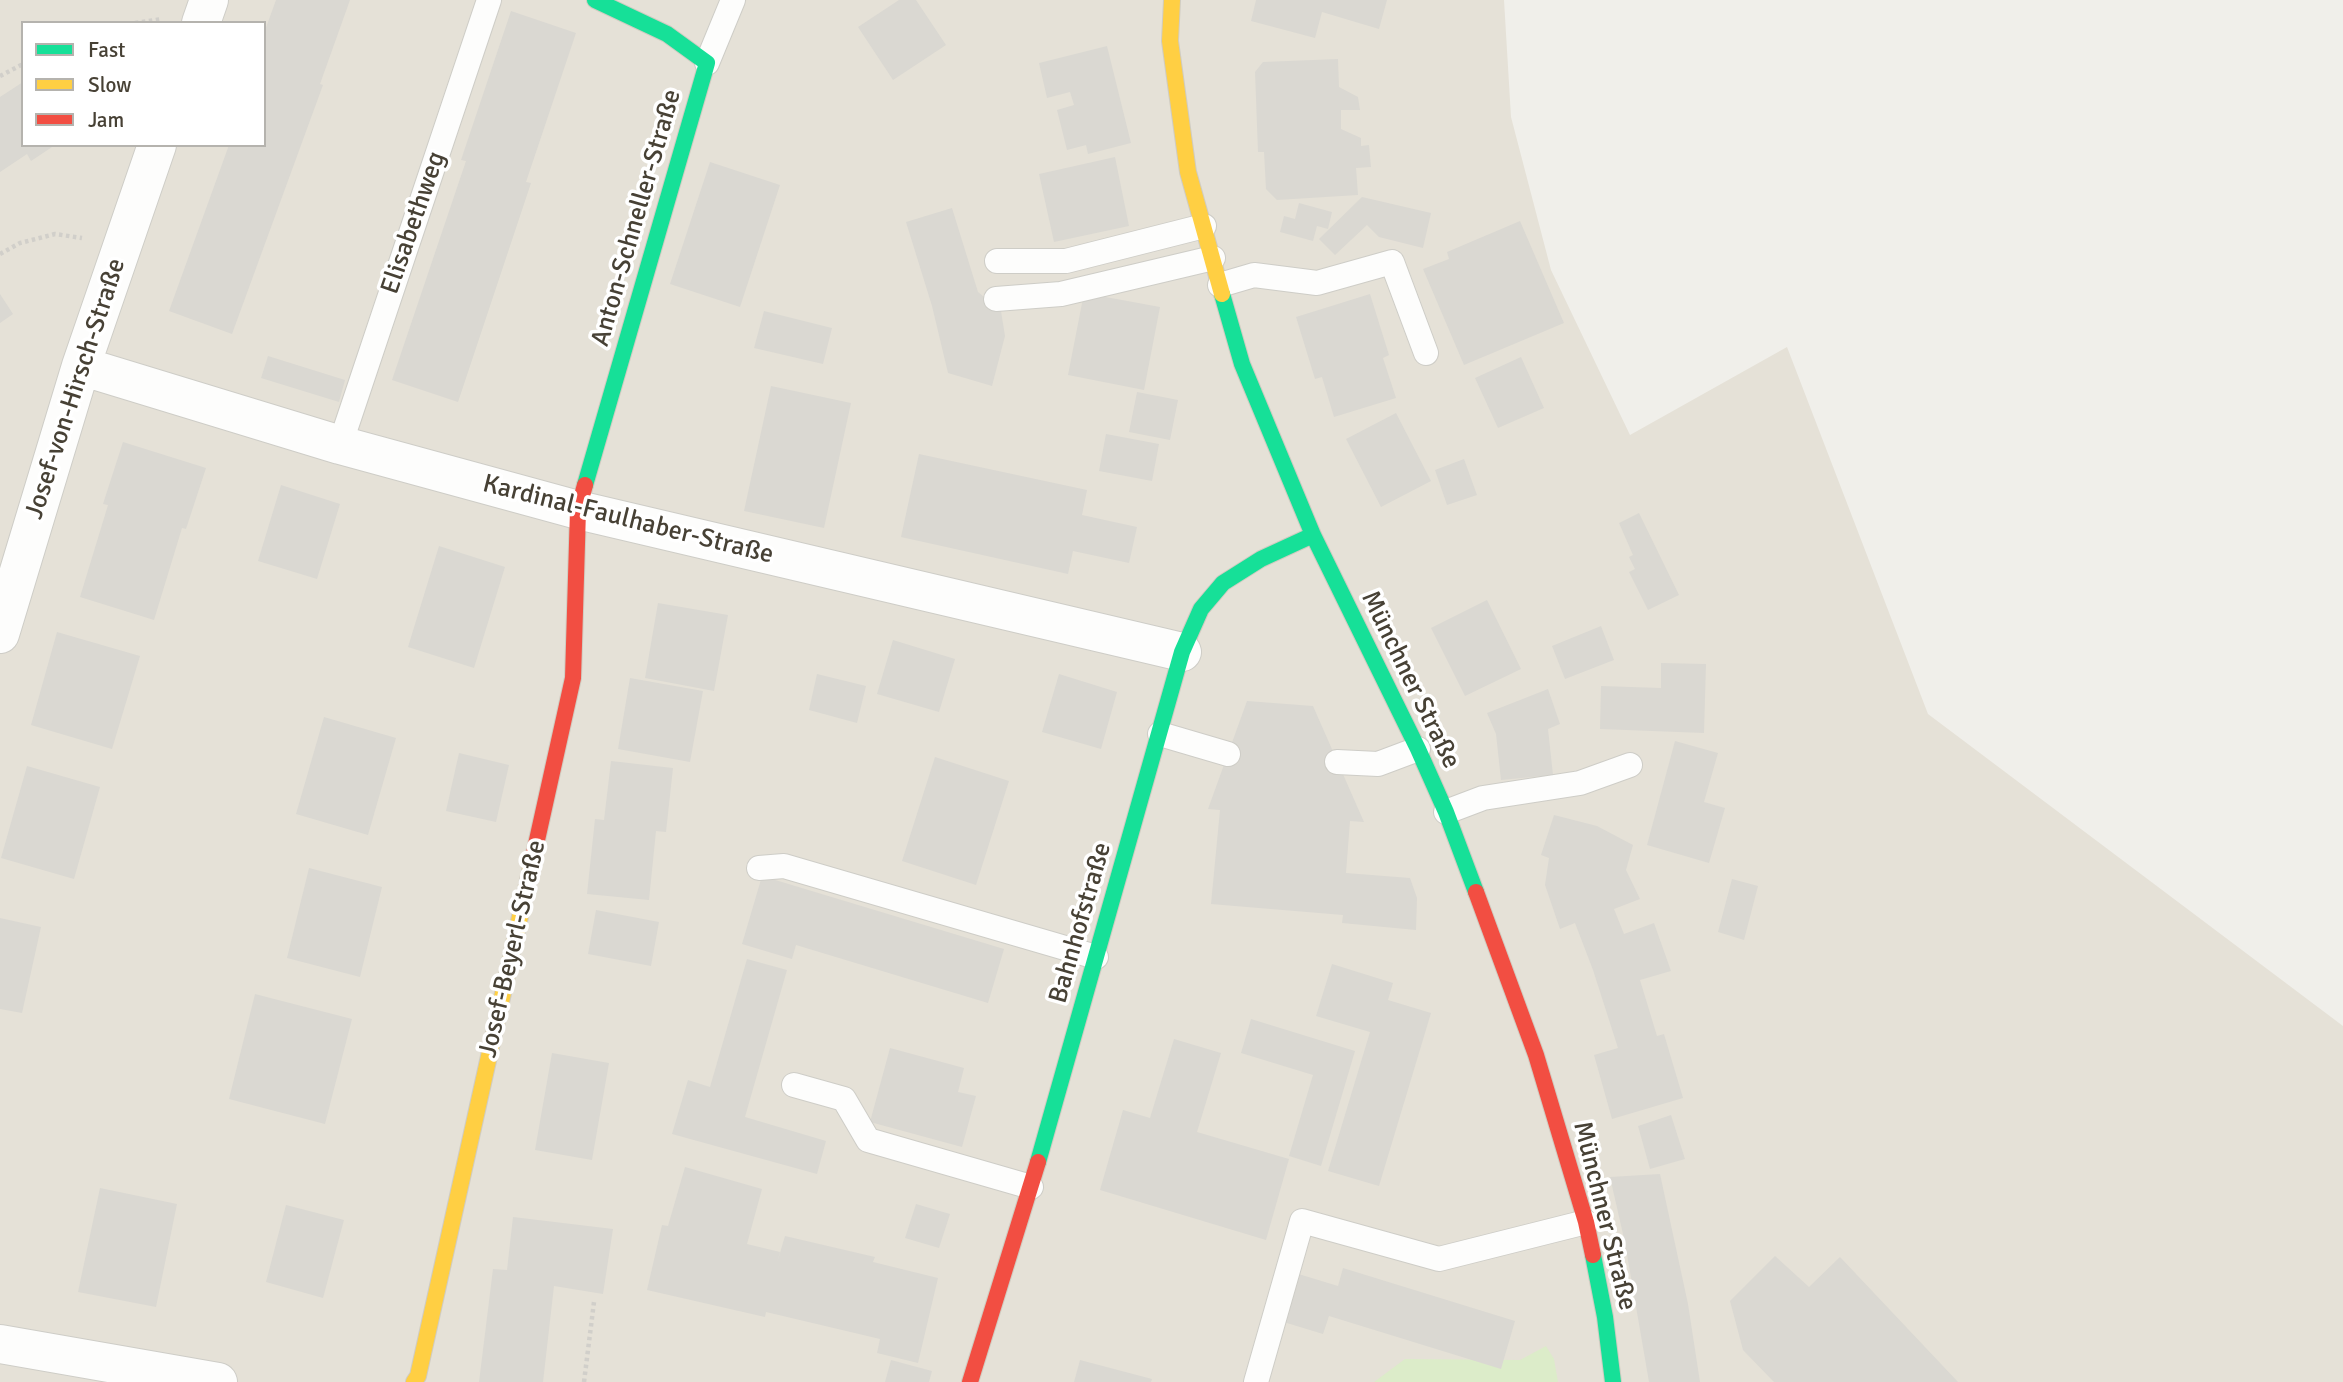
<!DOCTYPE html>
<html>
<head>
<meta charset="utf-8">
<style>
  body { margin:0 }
  #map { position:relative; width:2343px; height:1382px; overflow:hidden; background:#f0efea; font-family:Signika,sans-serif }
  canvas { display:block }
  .legend { position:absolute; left:21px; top:21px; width:245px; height:126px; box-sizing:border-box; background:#fff; border:2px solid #b5b3ae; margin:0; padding:9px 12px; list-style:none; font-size:21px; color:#474135 }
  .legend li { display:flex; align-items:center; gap:14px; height:35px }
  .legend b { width:35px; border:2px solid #b5b3ae }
</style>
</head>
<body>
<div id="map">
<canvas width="2343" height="1382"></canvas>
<ul class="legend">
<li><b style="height:9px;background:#16e098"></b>Fast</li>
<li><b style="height:9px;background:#ffcf43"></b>Slow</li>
<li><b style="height:9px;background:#f24e42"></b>Jam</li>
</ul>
</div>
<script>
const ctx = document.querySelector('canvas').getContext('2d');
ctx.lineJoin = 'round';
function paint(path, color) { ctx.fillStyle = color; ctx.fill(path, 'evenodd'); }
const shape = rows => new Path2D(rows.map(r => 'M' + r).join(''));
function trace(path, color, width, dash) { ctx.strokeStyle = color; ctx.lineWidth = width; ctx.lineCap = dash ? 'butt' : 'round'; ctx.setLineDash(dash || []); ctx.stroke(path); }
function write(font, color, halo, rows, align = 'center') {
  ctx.font = font + ' Signika,sans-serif'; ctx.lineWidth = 7; ctx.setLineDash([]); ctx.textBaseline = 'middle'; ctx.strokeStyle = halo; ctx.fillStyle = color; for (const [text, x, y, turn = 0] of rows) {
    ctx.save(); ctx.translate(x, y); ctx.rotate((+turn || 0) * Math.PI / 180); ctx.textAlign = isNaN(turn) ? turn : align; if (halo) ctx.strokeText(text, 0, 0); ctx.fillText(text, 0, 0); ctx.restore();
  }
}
const residential = shape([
  [0,0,1504,0,1511,117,1551,270,1630,435,1787,347,1928,714,2343,1026,2343,1382,0,1382],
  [23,23,264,23,264,145,23,145]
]);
const green = shape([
  [1546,1346,1554,1359,1558,1382,1374,1382,1405,1359,1520,1360]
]);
const building = shape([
  [276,0,350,0,320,84,323,85,232,334,169,311,229,145,264,145,264,33],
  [899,0,916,0,946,45,893,80,858,27],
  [1256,0,1387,0,1379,29,1322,12,1315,38,1251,21],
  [511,11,576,33,526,182,531,183,458,402,392,380,466,161,461,160],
  [1107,46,1131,143,1088,154,1086,145,1067,150,1057,110,1074,105,1070,92,1047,98,1039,63],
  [1338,59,1339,87,1358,97,1360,110,1341,110,1341,129,1361,138,1361,146,1369,145,1371,167,1356,168,1358,195,1277,200,1266,189,1264,152,1258,152,1255,72,1263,62],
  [23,82,23,145,55,145,31,161,27,154,0,172,0,97],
  [1115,157,1129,226,1054,242,1039,174],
  [710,162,780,185,740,307,670,284],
  [1362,197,1431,213,1423,248,1379,237,1367,225,1335,255,1319,239],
  [1299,203,1332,212,1328,229,1317,226,1313,241,1280,232,1284,216,1295,219],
  [952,208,978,292,1001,311,1005,336,992,386,948,373,932,306,906,222],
  [1520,221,1564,323,1464,365,1423,269,1449,259,1447,252],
  [1084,293,1160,307,1144,390,1068,375],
  [0,294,13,314,0,323],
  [1370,294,1389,355,1383,358,1396,398,1334,417,1322,377,1315,379,1296,317],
  [764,311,832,328,823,364,754,348],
  [268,356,345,380,339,402,261,378],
  [1521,357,1544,408,1498,428,1475,378],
  [771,386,851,403,824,528,744,511],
  [1137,392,1178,400,1170,440,1129,432],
  [1396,413,1431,481,1381,507,1346,439],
  [1106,434,1159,444,1152,481,1099,471],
  [123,442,206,468,186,529,182,528,154,620,80,597,108,505,103,504],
  [919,454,1087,490,1082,515,1137,527,1129,563,1073,551,1068,574,901,537],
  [1464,459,1477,495,1447,505,1435,470],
  [281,485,340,504,317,579,258,561],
  [1639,513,1679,595,1648,610,1629,572,1635,569,1629,557,1633,555,1619,523],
  [439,546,505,567,474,668,408,647],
  [1487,600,1521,669,1465,696,1431,628],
  [658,603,728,615,714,691,645,678],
  [1601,626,1614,660,1565,679,1552,646],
  [57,632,140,656,112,749,31,725],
  [893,640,955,659,939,712,877,694],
  [1661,663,1706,664,1704,733,1600,729,1601,686,1661,688],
  [817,674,866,686,857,723,809,710],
  [1059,674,1117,692,1101,749,1042,732],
  [630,678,703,691,690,762,618,749],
  [1548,689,1560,724,1548,729,1553,775,1501,780,1496,734,1487,713],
  [1247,701,1313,706,1364,822,1350,821,1346,873,1410,878,1417,898,1416,930,1342,923,1343,915,1211,904,1220,810,1208,809],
  [324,717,396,738,368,835,296,814],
  [1675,741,1718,753,1704,802,1725,808,1709,863,1647,845],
  [459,753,509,765,496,822,446,811],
  [935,757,1009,781,976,885,902,861],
  [611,761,673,768,666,832,656,831,649,900,587,894,595,819,604,820],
  [27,766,100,787,74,879,1,858],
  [1554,815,1597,826,1633,845,1626,870,1640,899,1614,909,1624,934,1654,923,1671,971,1640,980,1657,1036,1664,1034,1683,1098,1612,1119,1594,1055,1618,1048,1593,970,1575,923,1560,929,1545,885,1549,858,1541,855],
  [309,868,382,887,360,977,287,958],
  [762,876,1004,949,988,1003,796,945,792,959,742,944],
  [1732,879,1758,886,1744,940,1718,932],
  [596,910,659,922,651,966,588,954],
  [0,918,41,927,22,1013,0,1009],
  [747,959,787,970,745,1117,826,1141,817,1174,672,1134,688,1080,710,1087],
  [1332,964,1393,983,1388,1000,1431,1013,1379,1186,1328,1171,1370,1032,1316,1016],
  [255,994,352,1019,325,1124,229,1099],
  [1251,1019,1355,1051,1321,1166,1289,1156,1313,1075,1241,1053],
  [1174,1039,1221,1053,1197,1132,1289,1159,1266,1240,1100,1190,1123,1110,1150,1118],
  [890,1048,964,1068,958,1092,976,1096,962,1147,870,1122],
  [552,1053,609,1063,592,1160,535,1150],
  [1671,1115,1685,1159,1650,1169,1638,1126],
  [685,1167,762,1189,747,1244,780,1252,777,1263,785,1236,875,1257,873,1262,938,1278,918,1363,877,1353,880,1339,766,1312,765,1317,647,1290,662,1225,668,1226],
  [1660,1174,1688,1304,1700,1382,1649,1382,1625,1243,1610,1177],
  [100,1188,177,1204,156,1307,78,1292],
  [916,1204,950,1214,939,1248,905,1238],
  [286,1205,344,1220,323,1298,266,1282],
  [513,1217,613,1229,603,1294,554,1286,543,1382,479,1382,493,1269,507,1270],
  [1775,1256,1809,1287,1840,1257,1958,1382,1774,1382,1743,1350,1730,1301],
  [1343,1268,1515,1321,1501,1369,1329,1316,1323,1334,1277,1320,1292,1272,1338,1286],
  [891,1360,932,1371,929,1382,885,1382],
  [1080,1360,1152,1379,1151,1382,1074,1382]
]);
const path = shape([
  [135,23,162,19],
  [0,76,23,64],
  [0,254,20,243,55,234,82,238],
  [584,1382,594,1302]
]);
const lane = shape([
  [707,63,733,0],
  [997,261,1066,261,1204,226],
  [1220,285,1254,275,1317,283,1392,262,1426,353],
  [996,299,1061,294,1213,258],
  [340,445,489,0],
  [1160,734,1228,754],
  [1337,762,1378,764,1418,749],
  [1446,812,1483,798,1580,783,1630,765],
  [759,868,784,866,1096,957],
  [794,1085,844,1099,868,1140,1031,1187],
  [1256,1382,1302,1221,1439,1259,1586,1222]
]);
const street = shape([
  [201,23,209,0],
  [81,366,340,445,578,510,1182,652],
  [0,634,81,366,157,145],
  [0,1344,218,1382]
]);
const fast = shape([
  [1222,294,1242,364,1313,535,1418,749,1446,812,1476,892],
  [585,485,707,63,667,34,595,0],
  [1038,1162,1182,652,1201,609,1223,583,1261,559,1313,535],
  [1593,1255,1605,1317,1613,1382]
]);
const slow = shape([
  [1172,0,1170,41,1188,172,1222,294],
  [414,1382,418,1376,533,858]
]);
const jam = shape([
  [533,858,573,678,578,510,585,485],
  [1476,892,1536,1055,1586,1222,1593,1255],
  [970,1382,1038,1162]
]);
const streetNames = [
  ["Anton-Schneller-Straße",637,218,-74],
  ["Elisabethweg",414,223,-71],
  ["Josef-von-Hirsch-Straße",76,389,-72],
  ["Kardinal-Faulhaber-Straße",628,520,14],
  ["Münchner Straße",1410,680,64],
  ["Bahnhofstraße",1081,923,-74],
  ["Josef-Beyerl-Straße",513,949,-77],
  ["Münchner Straße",1604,1216,76]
];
paint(residential, '#e5e1d7');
paint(green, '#dcecc9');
paint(building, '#dad8d2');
trace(lane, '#cecdc7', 26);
trace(street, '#cecdc7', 40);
trace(fast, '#d0ccc1', 18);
trace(slow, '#d0ccc1', 18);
trace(jam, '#d0ccc1', 18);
trace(path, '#d1cfca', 4.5, [3.5, 3.5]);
trace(lane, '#fdfdfc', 24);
trace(street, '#fdfdfc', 38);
trace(fast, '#16e098', 16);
trace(slow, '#ffcf43', 16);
trace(jam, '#f24e42', 16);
write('26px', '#474135', '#fff', streetNames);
</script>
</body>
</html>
